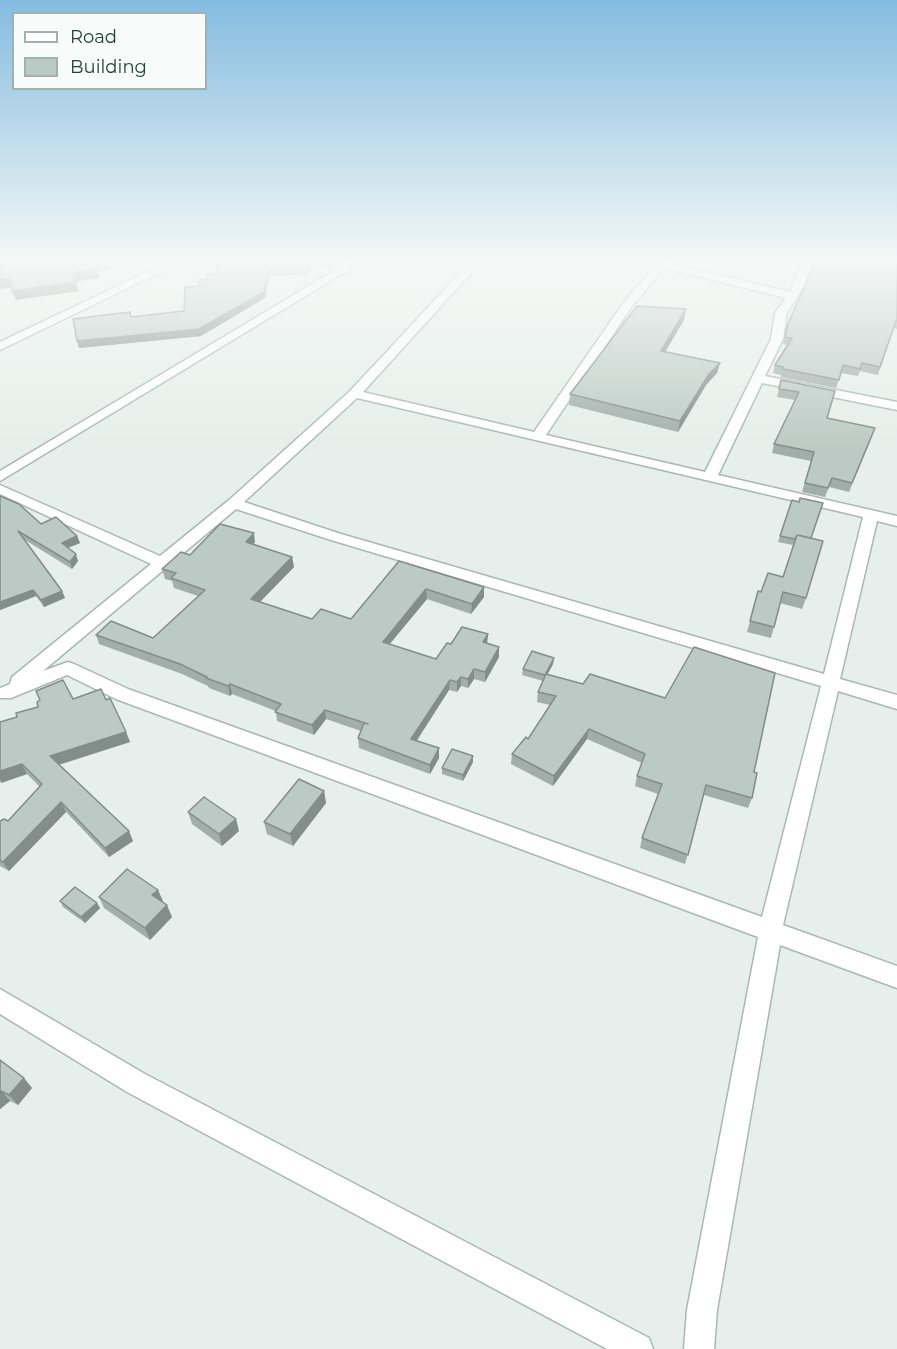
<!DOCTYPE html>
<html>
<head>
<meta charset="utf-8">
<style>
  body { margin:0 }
  #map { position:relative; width:897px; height:1349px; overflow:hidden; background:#e6efeb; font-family:Montserrat,sans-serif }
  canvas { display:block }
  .legend { position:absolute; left:12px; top:12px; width:195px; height:78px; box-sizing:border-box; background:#f7fbf9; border:2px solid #a3b1ad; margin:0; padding:8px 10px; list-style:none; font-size:18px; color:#24423a }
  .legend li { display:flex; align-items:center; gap:12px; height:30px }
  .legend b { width:30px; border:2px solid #a3b1ad }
</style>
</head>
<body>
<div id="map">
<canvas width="897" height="1349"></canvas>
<ul class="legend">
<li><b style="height:8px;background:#fff"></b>Road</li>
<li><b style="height:16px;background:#bbcac4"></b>Building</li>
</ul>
</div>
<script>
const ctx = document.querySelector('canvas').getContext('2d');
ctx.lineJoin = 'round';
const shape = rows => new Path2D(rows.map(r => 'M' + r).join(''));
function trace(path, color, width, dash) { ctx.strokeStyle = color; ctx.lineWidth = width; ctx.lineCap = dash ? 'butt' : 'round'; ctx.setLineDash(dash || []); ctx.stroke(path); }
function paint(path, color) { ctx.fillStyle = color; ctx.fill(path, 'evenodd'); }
const street = shape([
  [172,260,186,260,0,350,0,342,172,260],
  [352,260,365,260,0,481,0,471,352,260],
  [472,260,483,260,363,392,534,432,624,302,655,266,637,260,656,260,790,292,803,260,813,260,804,286,787,313,783,339,765,376,897,402,897,410,762,383,718,475,897,516,897,526,877,521,840,679,897,695,897,709,838,691,783,925,897,966,897,988,780,945,717,1310,714,1349,684,1349,687,1310,758,937,116,699,67,675,11,698,0,698,0,688,10,684,12,677,151,564,0,494,0,485,160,556,229,500,350,391,472,260],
  [664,268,786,298,775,313,771,339,705,472,546,435,632,306,664,268],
  [357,398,863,517,824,674,341,534,244,502,357,398],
  [236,509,331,540,821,686,762,917,128,689,74,664,68,662,43,671,236,509],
  [0,989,145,1074,649,1338,653,1349,607,1349,127,1092,0,1014,0,989]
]);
const wall = shape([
  [218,260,338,260,331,268,312,266,308,275,269,276,265,298,201,336,79,348,131,317,184,311,199,286,207,279,215,274],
  [897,260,897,329,893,328,878,375,860,371,858,376,841,373,836,388,781,377,781,375,773,373,775,365,788,345,783,344,788,324],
  [684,320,665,352,720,363,717,373,706,385,678,432,569,405,570,394],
  [781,380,835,391,827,418,872,436,849,492,829,487,825,497,802,492,811,461,772,453,774,444,795,400,777,397],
  [0,496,41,524,77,536,80,543,68,548,78,561,72,569,25,540,62,591,65,598,44,607,36,596,0,610],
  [792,500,811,538,806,598,802,609,780,603,771,638,747,632,758,591,761,592,783,577,793,545,778,542],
  [255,542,254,544,292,557,294,567,260,602,312,619,351,619,399,561,484,587,484,597,471,614,427,599,389,645,436,659,451,644,488,634,487,643,499,657,485,682,474,679,468,688,461,686,457,692,449,690,417,740,439,758,430,774,359,748,358,738,361,731,326,719,314,735,277,721,276,711,232,694,230,696,209,688,208,686,182,674,99,644,96,635,153,638,198,596,174,588,172,581,165,579,162,569,190,555],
  [554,658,553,664,547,675,754,772,752,798,748,808,704,795,685,864,640,848,642,838,658,794,635,786,637,776,642,763,587,739,553,786,511,764,512,754,528,739,550,705,537,702,538,692,543,681,522,675,523,669],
  [36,691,73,699,106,700,126,732,130,742,59,765,133,841,109,857,66,812,9,871,0,866,0,821,8,821,40,787,27,774,1,783,17,717,38,707,40,701],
  [473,762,463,781,442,774,442,768],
  [324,791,326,803,293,846,267,834,264,822],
  [188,812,239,831,222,846,192,824],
  [158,890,162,902,172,917,150,940,104,908,99,897],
  [60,901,97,903,100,908,85,923,63,907],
  [0,1060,32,1088,18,1105,10,1101,0,1109]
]);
const shadedWall = shape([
  [107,260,137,260,108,264,110,270,98,272,99,278,75,282,72,273,95,263],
  [312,260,312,266,308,275,307,269],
  [332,260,338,260,331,268,331,262],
  [269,270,269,276,265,298,201,336,79,348,77,341,199,329],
  [11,278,14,287,0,289,0,280],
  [76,282,79,291,16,300,12,291],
  [686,309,684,320,659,362,661,351],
  [720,363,717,373,706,385,678,432,680,421,709,374],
  [254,533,255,542,247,551,246,542],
  [77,536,80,543,65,549,62,543],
  [76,554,78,561,72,569,70,562],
  [292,557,294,567,253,609,251,599],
  [484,587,484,597,471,614,472,604],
  [426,589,427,599,383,652,383,642],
  [33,590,36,596,0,610,0,602],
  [62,591,65,598,44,607,41,600],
  [488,634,487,644,483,642],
  [499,647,499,657,485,682,485,672],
  [554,658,553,664,544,681,545,675],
  [474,669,474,679,468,688,468,679],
  [461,677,461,686,457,692,457,682],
  [450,680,449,690,412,748,411,739],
  [230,684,232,694,230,696,228,686],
  [325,710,326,719,314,735,312,725],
  [589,729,587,739,553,786,554,776],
  [126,732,130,742,54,766,50,756],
  [439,748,439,758,430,774,430,765],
  [473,756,473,762,463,781,463,775],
  [22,764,27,774,1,783,0,780,0,771],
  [324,791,326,803,293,846,290,834],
  [61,802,66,812,9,871,3,862],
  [236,819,239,831,222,846,219,834],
  [129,831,133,841,109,857,105,848],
  [158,890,163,901,157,907,152,895],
  [97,903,100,908,85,923,81,917],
  [167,905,172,917,150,940,145,928],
  [24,1078,32,1088,18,1105,9,1095],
  [1,1091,10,1101,0,1109,0,1092]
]);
const building = shape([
  [0,260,107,260,107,261,95,263,97,269,72,273,76,282,12,291,11,278,0,280,0,260],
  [218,260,311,260,307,269,269,270,264,292,199,329,77,341,73,319,130,312,131,317,184,311,185,287,199,286,198,280,207,279,206,274,215,274,218,260],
  [317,260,332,260,331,262,317,260],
  [816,260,897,260,897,321,896,321,880,367,862,363,860,369,843,365,839,380,783,369,783,367,775,365,792,338,785,337,788,324,816,260],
  [637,306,686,309,661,351,720,363,709,374,680,421,570,394,637,306],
  [781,380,835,391,827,418,875,428,852,483,832,478,828,488,805,483,814,452,774,444,799,392,779,389,781,380],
  [0,496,19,504,41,524,56,517,77,536,62,543,76,554,70,562,18,531,62,591,41,600,33,590,0,602,0,496],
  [800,498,823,503,811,538,797,535,795,539,780,536,792,500,799,502,800,498],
  [220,524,254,533,246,542,292,557,251,599,312,619,321,609,351,619,399,561,484,587,472,604,426,589,383,642,436,659,447,643,451,644,462,627,488,634,483,642,499,647,485,672,474,669,468,679,461,677,457,682,450,680,411,739,439,748,430,765,358,738,364,723,368,724,325,710,312,725,275,712,281,704,230,684,228,686,206,678,207,677,180,664,96,635,111,621,153,638,205,590,171,578,176,573,162,569,181,552,190,555,220,524],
  [797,535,823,541,806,598,783,592,774,627,750,621,758,591,761,592,768,573,783,577,797,535],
  [694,647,775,673,754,772,757,773,752,798,706,785,688,855,642,838,662,784,637,776,645,754,589,729,554,776,512,754,526,737,528,739,556,696,538,692,546,674,583,684,590,674,665,698,694,647],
  [532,651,554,658,545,675,523,669,532,651],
  [63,680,73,699,101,689,106,700,110,698,126,732,50,756,129,831,105,848,61,802,3,862,0,860,0,821,4,819,8,821,42,784,22,764,0,771,0,722,17,717,16,713,38,707,37,702,40,700,36,691,63,680],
  [452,749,473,756,463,775,442,768,452,749],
  [299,779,324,791,290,834,264,822,299,779],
  [204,797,236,819,219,834,188,812,204,797],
  [127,869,158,890,152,895,167,905,145,928,99,897,127,869],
  [75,887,97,903,81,917,60,901,75,887],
  [0,1060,24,1078,9,1095,1,1091,0,1092,0,1060]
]);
trace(street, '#a8b8b2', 3);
paint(street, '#fff');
paint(wall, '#a1aea9');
paint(shadedWall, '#838d89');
paint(building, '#bbcac4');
trace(building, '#838d89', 1.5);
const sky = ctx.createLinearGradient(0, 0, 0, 449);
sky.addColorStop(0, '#84bce0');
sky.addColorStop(0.58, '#f4f8f6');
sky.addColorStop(1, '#f4f8f600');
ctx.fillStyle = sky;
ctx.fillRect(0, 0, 897, 449);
</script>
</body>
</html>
